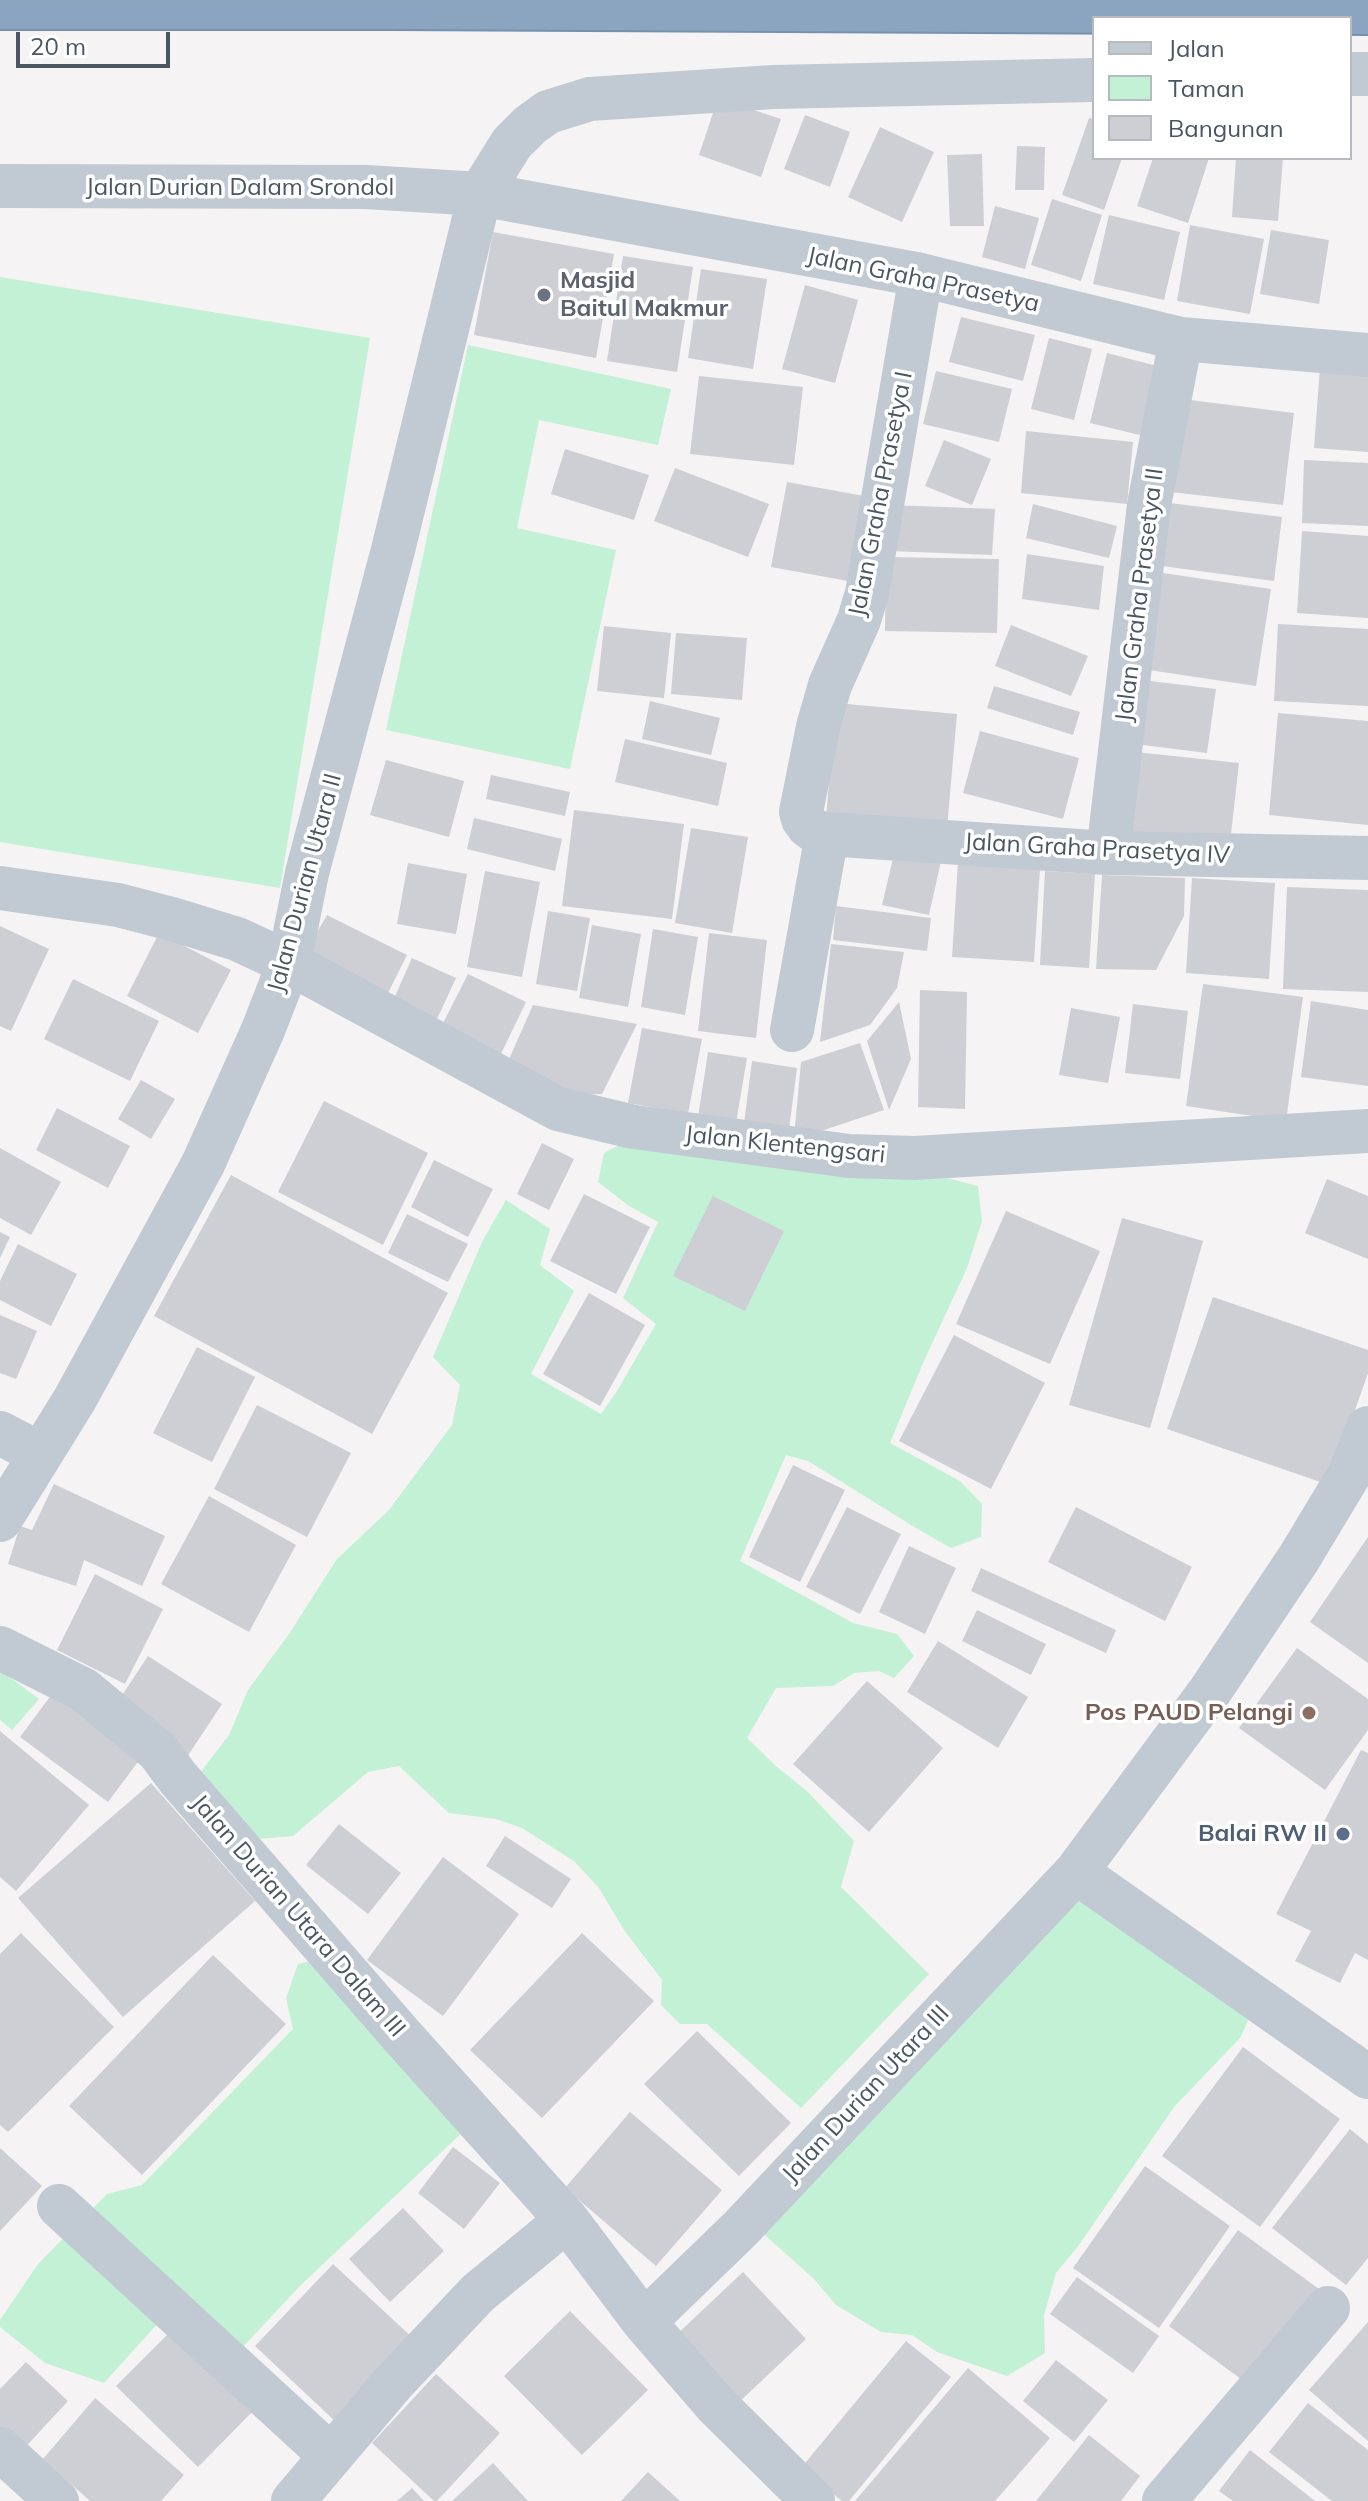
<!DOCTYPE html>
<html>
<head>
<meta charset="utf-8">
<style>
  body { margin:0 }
  #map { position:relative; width:1368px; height:2501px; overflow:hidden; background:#f5f3f3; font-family:Mulish,sans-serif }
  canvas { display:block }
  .legend { position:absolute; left:1092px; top:16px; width:260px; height:144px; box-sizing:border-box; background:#fff; border:2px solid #b7bbc0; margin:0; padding:10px 14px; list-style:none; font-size:24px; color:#4a5661 }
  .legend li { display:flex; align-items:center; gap:16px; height:40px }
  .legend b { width:40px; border:2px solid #b7bbc0 }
  .scale { position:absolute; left:16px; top:32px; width:154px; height:36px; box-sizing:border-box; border:4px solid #4a5661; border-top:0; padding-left:10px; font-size:24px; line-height:28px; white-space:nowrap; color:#4a5661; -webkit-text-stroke:6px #fff; paint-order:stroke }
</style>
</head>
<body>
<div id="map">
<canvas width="1368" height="2501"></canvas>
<ul class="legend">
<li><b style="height:10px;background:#c1cad2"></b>Jalan</li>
<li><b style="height:22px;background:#c3f1d5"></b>Taman</li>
<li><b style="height:22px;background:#cdcfd5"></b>Bangunan</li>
</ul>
<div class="scale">20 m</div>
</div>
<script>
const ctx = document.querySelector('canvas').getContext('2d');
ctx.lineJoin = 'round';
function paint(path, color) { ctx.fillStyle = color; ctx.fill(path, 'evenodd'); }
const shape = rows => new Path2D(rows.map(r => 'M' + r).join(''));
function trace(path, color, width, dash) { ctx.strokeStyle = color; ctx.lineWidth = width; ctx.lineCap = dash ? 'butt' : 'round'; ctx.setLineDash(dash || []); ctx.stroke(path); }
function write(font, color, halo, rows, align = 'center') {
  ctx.font = font + ' Mulish,sans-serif'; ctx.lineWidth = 7; ctx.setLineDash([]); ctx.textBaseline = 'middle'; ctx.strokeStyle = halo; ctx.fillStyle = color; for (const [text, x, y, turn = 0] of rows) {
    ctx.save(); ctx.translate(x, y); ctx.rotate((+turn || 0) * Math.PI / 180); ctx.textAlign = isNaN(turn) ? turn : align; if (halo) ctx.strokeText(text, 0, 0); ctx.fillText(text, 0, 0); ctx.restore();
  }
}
const green = shape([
  [0,277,370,338,280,888,0,842],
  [468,345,671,389,658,445,539,420,517,528,616,550,570,769,386,730],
  [634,1137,883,1177,915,1180,947,1178,978,1186,982,1221,967,1268,923,1363,890,1443,960,1481,982,1504,981,1537,951,1548,916,1528,808,1461,786,1455,740,1561,853,1623,897,1634,914,1656,894,1678,879,1671,854,1673,833,1686,776,1688,747,1738,777,1767,807,1791,854,1841,841,1887,929,1974,801,2108,707,2024,680,2024,661,2005,662,1980,624,1930,599,1888,574,1861,522,1828,496,1819,449,1813,399,1766,368,1772,293,1836,258,1839,197,1777,229,1735,248,1690,289,1634,337,1559,389,1510,452,1425,460,1385,433,1357,482,1242,506,1200,550,1229,540,1265,574,1291,531,1374,601,1414,617,1391,656,1324,623,1298,658,1222,629,1206,598,1182,604,1153],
  [0,1670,39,1699,12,1730,0,1720],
  [1078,1869,1250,2017,1240,2038,1174,2107,1079,2245,1056,2273,1044,2315,1045,2353,1007,2376,937,2352,912,2335,881,2332,836,2305,814,2279,757,2228],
  [311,1961,468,2127,301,2285,238,2352,159,2322,104,2383,45,2363,0,2327,0,2320,38,2264,107,2194,142,2185,293,2029,286,1998,298,1964]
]);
const building = shape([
  [718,98,781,119,761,177,699,155],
  [805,115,850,132,830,187,784,169],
  [1089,118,1094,119,1094,158,1122,158,1104,210,1062,195],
  [880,127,934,152,902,222,848,197],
  [1017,146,1045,147,1044,190,1015,190],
  [982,154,984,226,950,226,947,155],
  [1153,158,1209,158,1188,223,1137,206],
  [1236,158,1283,158,1278,221,1232,217],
  [1052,199,1102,215,1081,281,1031,265],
  [995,206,1039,218,1025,269,982,257],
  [1109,215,1180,232,1164,300,1093,284],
  [1190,225,1264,239,1250,314,1177,301],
  [1271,230,1329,240,1319,304,1260,294],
  [493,232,614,254,596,358,474,335],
  [623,256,693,267,677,372,607,361],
  [701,269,767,279,753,369,688,358],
  [805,285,858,300,835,383,782,369],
  [961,317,1035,335,1023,381,949,362],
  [1049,338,1092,349,1074,420,1031,409],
  [1107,353,1161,367,1144,436,1090,423],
  [1320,367,1368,370,1368,452,1314,448],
  [936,371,1012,389,999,442,923,424],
  [699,376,803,387,794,465,690,454],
  [1182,399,1294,413,1283,505,1171,492],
  [1026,431,1133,442,1127,504,1021,493],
  [944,440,991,459,972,505,925,486],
  [565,449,649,475,634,520,551,494],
  [1304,460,1368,463,1368,526,1302,523],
  [675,468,769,504,748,557,654,521],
  [787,482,875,498,859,583,771,567],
  [1170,503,1282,517,1274,581,1162,566],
  [1033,504,1117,526,1109,558,1026,538],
  [891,505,995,509,992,555,890,551],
  [1302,531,1368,536,1368,618,1297,613],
  [1027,554,1104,566,1099,610,1022,599],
  [886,557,999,559,997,633,885,631],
  [1156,572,1271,589,1256,686,1142,669],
  [1278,624,1368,629,1368,706,1274,701],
  [1011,625,1088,656,1071,696,995,666],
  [604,626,671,633,664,698,597,691],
  [676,633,747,638,742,700,671,694],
  [1142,680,1216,689,1207,753,1135,744],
  [994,686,1080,712,1073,735,987,708],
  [650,701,720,718,711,755,642,739],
  [836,703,957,714,947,828,826,817],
  [1278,713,1368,721,1368,825,1269,815],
  [980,731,1079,758,1063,819,963,793],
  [625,739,727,763,718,806,615,782],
  [1136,752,1239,763,1230,843,1127,832],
  [386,760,464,781,449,837,370,815],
  [491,775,570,792,565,816,486,799],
  [574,810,684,824,672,919,562,906],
  [474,818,562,839,555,871,467,849],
  [691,828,748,837,732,933,675,923],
  [895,850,941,861,929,915,882,905],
  [958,862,1040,868,1034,962,952,957],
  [408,863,467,874,456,934,397,924],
  [485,871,540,882,522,977,467,967],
  [1045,871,1095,874,1089,968,1040,965],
  [1102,875,1185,878,1184,916,1156,970,1096,969],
  [1192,878,1275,883,1269,979,1186,973],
  [1287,887,1368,890,1368,992,1283,989],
  [836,906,931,918,927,951,833,940],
  [548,911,590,918,577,991,536,984],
  [327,915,407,955,381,1007,308,948],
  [592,925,641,934,628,1007,579,998],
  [0,926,49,949,11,1031,0,1026],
  [653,929,698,937,685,1015,641,1007],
  [159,933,231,970,198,1033,127,996],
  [709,933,767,940,756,1038,698,1031],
  [831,944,904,952,897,988,870,1025,820,1042],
  [412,958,456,978,431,1032,388,1012],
  [468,974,526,1002,497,1062,438,1033],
  [73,979,159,1021,130,1081,44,1039],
  [1203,984,1303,997,1286,1121,1186,1106],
  [920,990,967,992,965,1109,918,1107],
  [1311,1001,1368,1010,1368,1086,1301,1077],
  [899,1002,911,1059,889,1110,867,1041],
  [1133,1004,1188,1011,1180,1079,1125,1073],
  [533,1005,637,1024,602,1094,570,1095,506,1066],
  [1071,1008,1120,1017,1108,1083,1059,1075],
  [642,1028,702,1039,688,1114,628,1103],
  [860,1043,884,1110,824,1130,794,1137,801,1062],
  [708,1052,747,1058,736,1123,698,1117],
  [752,1061,797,1068,788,1137,743,1131],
  [141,1080,175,1099,151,1139,118,1119],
  [324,1101,428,1153,383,1245,278,1192],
  [57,1108,130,1146,108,1188,36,1150],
  [542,1143,574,1159,549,1210,517,1194],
  [0,1148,61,1182,31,1235,0,1218],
  [434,1160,493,1189,468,1237,411,1207],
  [231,1175,448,1293,372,1434,154,1316],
  [1327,1179,1368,1196,1368,1259,1305,1233],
  [584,1194,650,1227,616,1294,550,1261],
  [713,1196,784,1231,745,1311,673,1276],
  [1006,1211,1100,1251,1050,1364,956,1324],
  [407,1214,468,1244,448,1282,388,1253],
  [1122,1218,1203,1241,1150,1428,1069,1405],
  [0,1232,10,1237,0,1258],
  [18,1244,77,1274,51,1326,0,1300,0,1281],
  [589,1293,645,1325,600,1406,543,1374],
  [1213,1297,1368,1350,1368,1373,1329,1485,1167,1429],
  [0,1315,37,1331,16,1379,0,1373],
  [954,1335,1045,1383,991,1489,899,1441],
  [197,1347,255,1377,212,1462,153,1433],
  [257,1405,351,1453,307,1537,214,1489],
  [793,1465,845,1490,800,1582,749,1557],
  [54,1484,165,1536,142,1586,84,1560,76,1586,8,1564,20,1526,32,1530],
  [209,1496,296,1545,249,1632,161,1584],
  [847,1507,901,1534,860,1614,806,1587],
  [1076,1507,1192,1567,1165,1621,1048,1562],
  [1368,1537,1368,1663,1310,1622],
  [909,1546,956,1568,925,1634,879,1612],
  [981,1568,1116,1630,1106,1653,971,1591],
  [95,1574,163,1609,125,1684,57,1650],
  [977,1610,1046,1644,1031,1675,962,1641],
  [938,1641,1028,1697,998,1748,907,1692],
  [1297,1648,1368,1699,1368,1730,1325,1790,1239,1728],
  [148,1656,222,1704,187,1757,113,1709],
  [867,1681,943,1748,869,1832,793,1764],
  [61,1682,149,1747,108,1802,20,1737],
  [0,1731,89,1805,16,1891,0,1877],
  [1361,1750,1368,1753,1368,1960,1355,1953,1340,1983,1295,1961,1311,1931,1276,1914],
  [151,1783,255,1901,123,2017,18,1898],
  [339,1824,401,1873,368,1914,306,1865],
  [505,1836,571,1879,552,1908,486,1866],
  [443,1857,519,1914,443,2016,367,1960],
  [21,1933,114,2027,8,2132,0,2125,0,1954],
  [582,1933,654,2001,542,2118,470,2050],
  [213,1955,286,2024,142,2175,69,2106],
  [697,2031,791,2123,739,2176,644,2084],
  [1243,2047,1340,2119,1260,2227,1162,2156],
  [630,2112,722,2190,656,2266,565,2188],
  [1350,2129,1368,2144,1368,2258,1346,2285,1272,2228],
  [453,2147,500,2183,464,2229,418,2193],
  [0,2148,42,2186,0,2231],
  [1145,2166,1230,2226,1159,2328,1073,2268],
  [403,2208,444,2251,390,2302,349,2259],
  [1238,2230,1319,2289,1249,2385,1169,2326],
  [333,2264,414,2339,336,2422,255,2346],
  [743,2272,806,2339,736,2405,673,2338],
  [1077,2277,1159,2336,1133,2373,1050,2314],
  [570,2311,648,2390,582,2455,504,2376],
  [1368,2322,1368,2441,1309,2390],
  [174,2328,256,2408,198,2467,116,2386],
  [906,2341,951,2377,849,2501,842,2501,801,2468],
  [1056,2360,1108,2400,1074,2442,1023,2401],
  [26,2362,68,2401,19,2454,0,2436,0,2389],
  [968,2368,1050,2438,995,2501,855,2501],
  [436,2374,500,2433,437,2501,434,2501,372,2443],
  [95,2398,184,2475,161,2501,90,2501,43,2459],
  [1308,2403,1368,2450,1368,2501,1332,2501,1269,2452],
  [1089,2435,1140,2476,1121,2501,1036,2501],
  [1250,2450,1315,2501,1233,2501,1219,2491],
  [493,2463,528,2501,452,2501],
  [648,2472,680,2501,621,2501],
  [412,2488,424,2501,397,2501]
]);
const minor = shape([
  [1350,74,1368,74],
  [0,186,366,187,480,194,921,275,1181,339,1368,355],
  [921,275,867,593,859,620,830,685,818,727,801,812,803,819,808,826,816,832,827,834,1108,853,1368,858],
  [1108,853,1149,505,1181,339],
  [0,888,118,905,172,919,237,939,289,963,558,1109,634,1127,849,1156,915,1158,1368,1131],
  [792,1030,827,834],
  [0,1433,40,1454],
  [0,1520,75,1399,203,1164,263,1030,289,963,307,873,393,550,480,194,512,143,530,125,548,112,590,99,773,87,1094,80],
  [0,1648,84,1690,158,1751,178,1778,401,2035,567,2220,644,2322,716,2405,813,2501],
  [1076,1872,1368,2077],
  [59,2206,331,2456],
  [644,2322,741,2228,1076,1872,1210,1691,1299,1558,1349,1475,1368,1428],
  [0,2449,57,2501],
  [293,2501,393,2383,478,2293,567,2220],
  [1164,2501,1328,2308]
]);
const highway = shape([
  [0,7,392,7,1368,12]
]);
const markers = [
  [544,295,8,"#6b7280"],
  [1309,1713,8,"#8d6e63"],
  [1343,1834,8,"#5c6f8a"]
];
const streetNames = [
  ["Jalan Durian Dalam Srondol",240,188],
  ["Jalan Graha Prasetya",923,280,12],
  ["Jalan Graha Prasetya I",881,494,-79],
  ["Jalan Graha Prasetya II",1140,595,-83],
  ["Jalan Graha Prasetya IV",1097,849,3],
  ["Jalan Durian Utara II",305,883,-75],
  ["Jalan Klentengsari",785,1145,6],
  ["Jalan Durian Utara Dalam III",298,1916,49],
  ["Jalan Durian Utara III",866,2094,-47]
];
const worshipNames = [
  ["Masjid",560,281],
  ["Baitul Makmur",560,309]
];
const educationNames = [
  ["Pos PAUD Pelangi",1293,1713]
];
const serviceNames = [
  ["Balai RW II",1327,1834]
];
paint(green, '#c3f1d5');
paint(building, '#cdcfd5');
trace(highway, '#7690ad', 48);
trace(minor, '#c1cad2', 44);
trace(highway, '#8ba5c1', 44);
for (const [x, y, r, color] of markers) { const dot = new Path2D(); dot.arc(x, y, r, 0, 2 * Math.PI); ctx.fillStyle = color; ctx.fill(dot); trace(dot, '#fff', 3); }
write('24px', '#4a5661', '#fff', streetNames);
write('bold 24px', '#5b616d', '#fff', worshipNames, 'left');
write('bold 24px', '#785e54', '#fff', educationNames, 'right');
write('bold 24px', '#4e5e75', '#fff', serviceNames, 'right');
</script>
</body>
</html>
